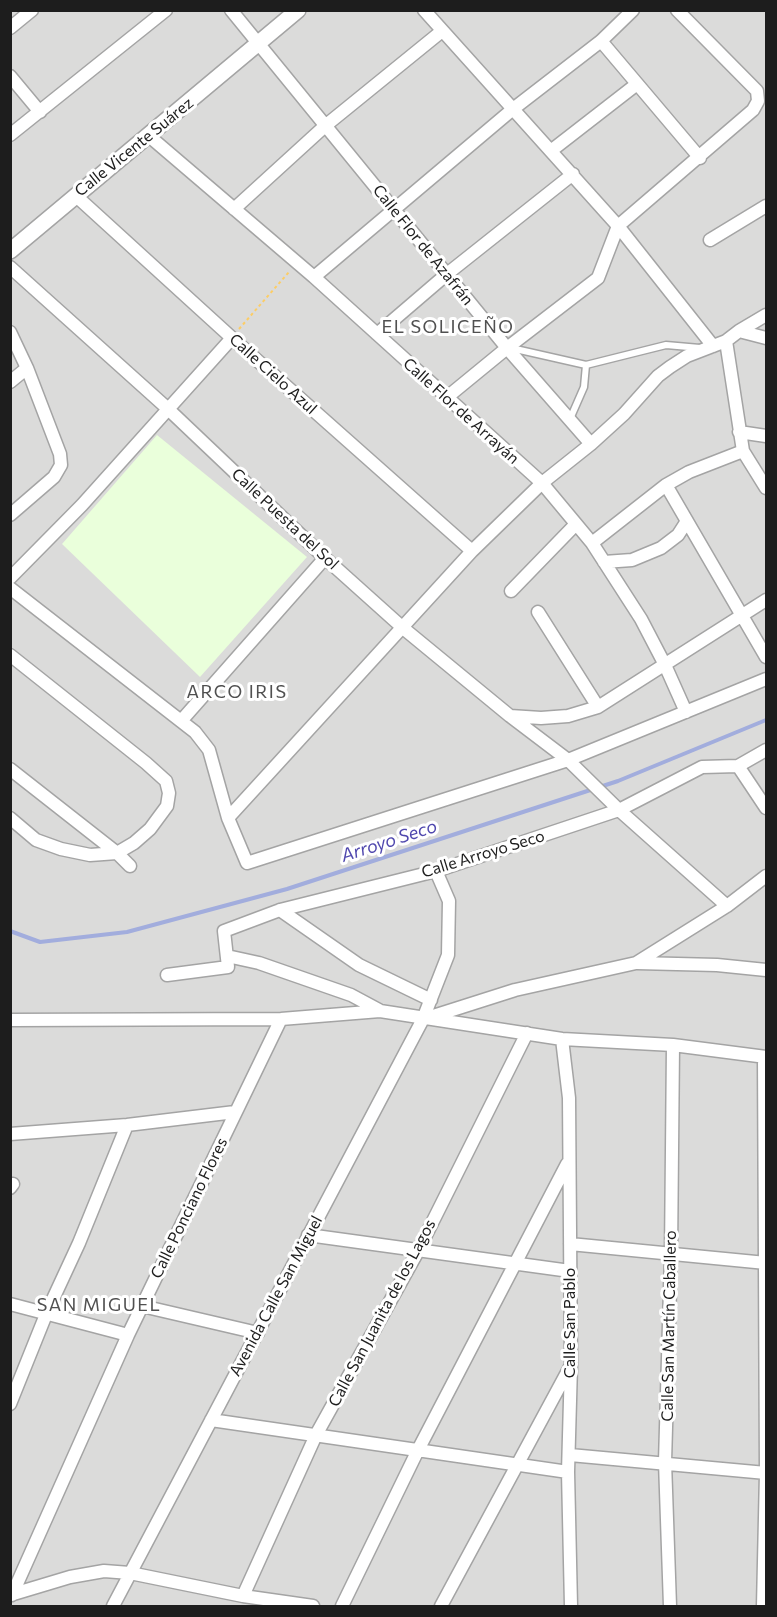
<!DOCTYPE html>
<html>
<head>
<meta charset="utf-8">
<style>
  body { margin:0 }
  #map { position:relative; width:777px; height:1617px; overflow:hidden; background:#ecefe3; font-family:Commissioner,sans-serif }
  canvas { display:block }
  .frame { position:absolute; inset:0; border:12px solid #1d1d1d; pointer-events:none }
</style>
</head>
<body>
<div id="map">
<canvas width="777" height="1617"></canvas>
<div class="frame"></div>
</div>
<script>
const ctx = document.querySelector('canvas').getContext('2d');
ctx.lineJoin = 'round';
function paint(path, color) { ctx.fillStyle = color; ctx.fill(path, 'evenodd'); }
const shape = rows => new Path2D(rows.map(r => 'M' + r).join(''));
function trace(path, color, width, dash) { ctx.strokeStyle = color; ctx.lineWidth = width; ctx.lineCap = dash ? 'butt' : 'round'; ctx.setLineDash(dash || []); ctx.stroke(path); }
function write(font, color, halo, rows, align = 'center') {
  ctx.font = font + ' Commissioner,sans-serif'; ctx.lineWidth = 6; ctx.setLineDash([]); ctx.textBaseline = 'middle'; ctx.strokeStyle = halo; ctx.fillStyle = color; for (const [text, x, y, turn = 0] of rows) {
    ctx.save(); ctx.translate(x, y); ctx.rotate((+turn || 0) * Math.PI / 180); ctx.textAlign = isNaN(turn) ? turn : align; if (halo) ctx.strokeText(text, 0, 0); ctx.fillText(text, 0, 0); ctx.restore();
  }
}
const residential = shape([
  [11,11,766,11,766,1606,11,1606]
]);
const education = shape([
  [157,435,307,557,200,677,62,544]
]);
const stream = shape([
  [10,931,40,942,127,932,287,889,618,781,766,720]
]);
const path = shape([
  [239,329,289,272]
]);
const service = shape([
  [511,348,586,365,666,345,700,348],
  [570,419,584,387,586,365]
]);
const minor = shape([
  [231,10,507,348,591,444],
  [424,10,618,226,713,346],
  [10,28,32,10],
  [601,41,700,158],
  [10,76,40,112],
  [10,135,166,10],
  [149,136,314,277,542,483,592,543,641,619,665,665,686,712],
  [552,150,637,84],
  [75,195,232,338,472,551],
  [234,209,325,126,442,31],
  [710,240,766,206],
  [10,267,167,408,325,558,403,628,510,716,568,760,619,810,727,906],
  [314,277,513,109,601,41,633,10],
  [739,331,766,338],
  [10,332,27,368,60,454,61,465,54,477,10,515],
  [377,334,447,274,573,174],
  [726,341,743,451,766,488],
  [10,382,27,368],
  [446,398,507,348,598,278,618,226,753,110,758,101,757,91,677,10],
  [739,432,766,436],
  [666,485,766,657],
  [592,543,666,485,689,472,743,451],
  [604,562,632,560,661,548,678,535,687,521],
  [10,578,82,505,232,338],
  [10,588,195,732,209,750,228,818,247,863,568,760,766,679],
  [511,591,576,524],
  [538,612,598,707],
  [10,655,146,763,166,781,169,793,167,806,150,829,134,843,117,853,90,855,61,849,36,840,10,818],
  [510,716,541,718,568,716,598,707,766,600],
  [181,721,325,558],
  [738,766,766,808],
  [10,769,117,853,130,866],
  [228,818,472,551,542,483,591,444,624,414,658,376,670,367,687,356,726,341,739,331,766,315],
  [280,910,359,965,431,1000],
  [227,956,259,963,351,995,379,1010],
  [637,963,717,965,766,970],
  [167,975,228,967,224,931,280,910,436,871,619,810,702,767,738,766,766,750],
  [427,1018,515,990,636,963,727,906,766,876],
  [11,1020,281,1019,380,1011,562,1039,673,1045,766,1057],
  [562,1039,569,1098,571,1365,568,1472,571,1606],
  [10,1134,127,1125,235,1112],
  [10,1188,13,1184],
  [308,1235,570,1271],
  [570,1244,766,1263],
  [10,1304,128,1335],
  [142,1306,258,1333],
  [10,1404,47,1312,79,1243,127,1125],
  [211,1420,568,1472],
  [570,1455,766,1473],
  [10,1595,70,1577,104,1571,130,1573,243,1596,313,1606],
  [12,1595,128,1335,281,1019],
  [243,1596,316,1435,418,1251,527,1033],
  [113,1606,423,1019,448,955,449,901,436,871],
  [342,1606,418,1450,567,1164],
  [441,1606,570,1367],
  [670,1606,665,1462,671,1254,673,1045],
  [763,1606,766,1473,764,1057]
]);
const tertiary = shape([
  [10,251,298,10]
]);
const streetNames = [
  ["Calle Vicente Suárez",134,147,-39],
  ["Calle Flor de Azafrán",423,245,51],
  ["Calle Cielo Azul",273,374,42],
  ["Calle Flor de Arrayán",461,411,42],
  ["Calle Puesta del Sol",285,519,43],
  ["Calle Arroyo Seco",483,854,-17],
  ["Calle Ponciano Flores",189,1208,-64],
  ["Avenida Calle San Miguel",276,1296,-62],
  ["Calle San Juanita de los Lagos",382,1313,-62],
  ["Calle San Pablo",570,1323,-90],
  ["Calle San Martín Caballero",669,1326,-89]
];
const neighbourhoodNames = [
  ["EL SOLICEÑO",448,327],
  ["ARCO IRIS",237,692],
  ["SAN MIGUEL",99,1305]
];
const waterNames = [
  ["Arroyo Seco",389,841,-18]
];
paint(residential, '#dbdbda');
paint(education, '#eaffdb');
trace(stream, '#a2addd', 4);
trace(service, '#a4a4a4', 9);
trace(minor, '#a4a4a4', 15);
trace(tertiary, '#a4a4a4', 18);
trace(path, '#fccd66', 2, [3, 3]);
trace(service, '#fff', 6);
trace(minor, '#fff', 12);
trace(tertiary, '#fff', 15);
write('16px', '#1d1d1d', '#fff', streetNames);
ctx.letterSpacing = '1.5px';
write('18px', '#505050', '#fff', neighbourhoodNames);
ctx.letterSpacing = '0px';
write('italic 18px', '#5048ae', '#fff', waterNames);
</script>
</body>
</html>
